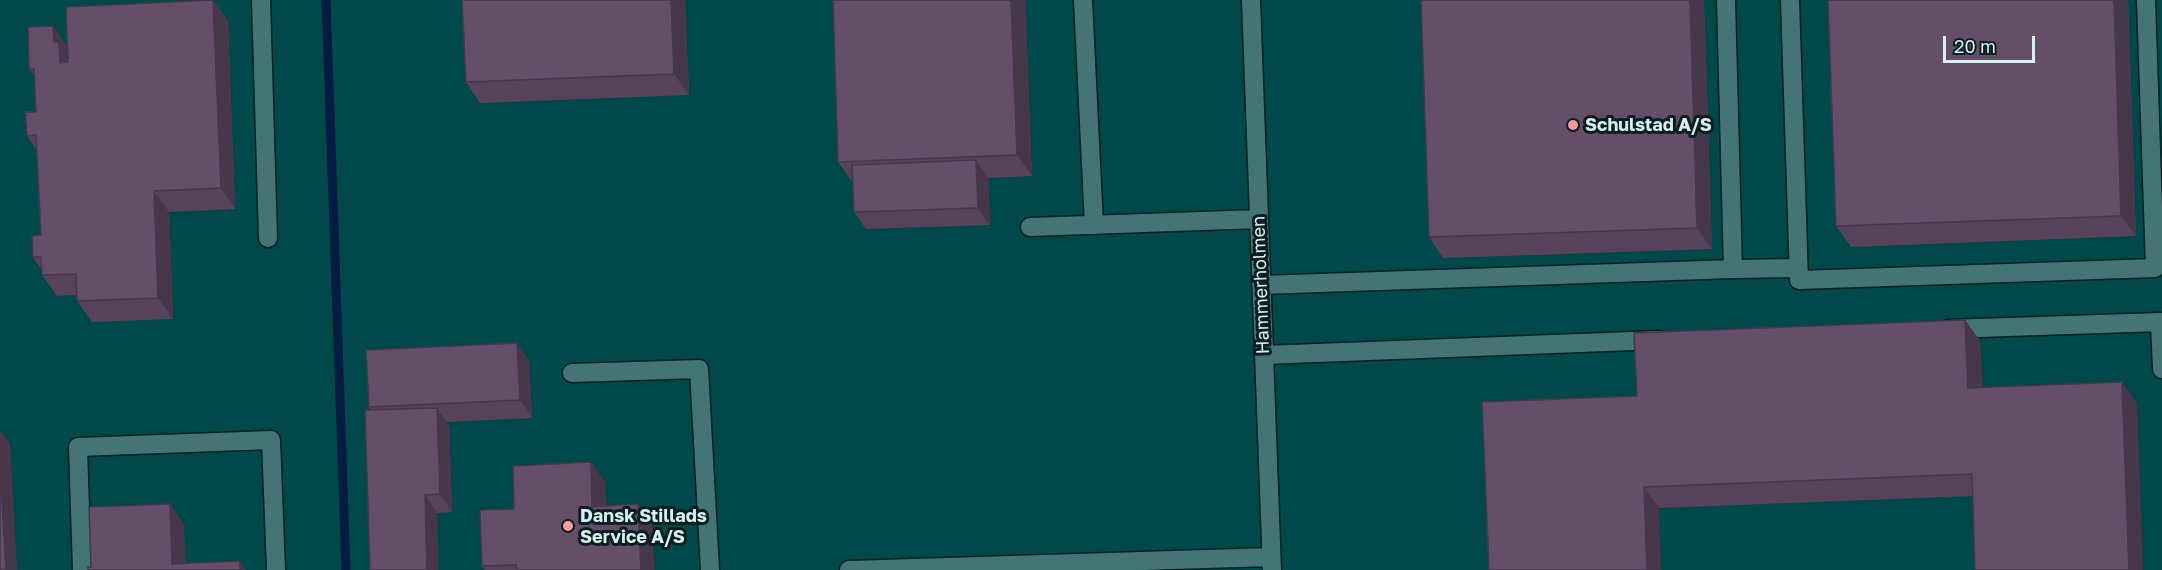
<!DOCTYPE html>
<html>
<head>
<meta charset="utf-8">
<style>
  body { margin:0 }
  #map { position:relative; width:2162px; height:570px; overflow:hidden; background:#063c3e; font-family:"Golos Text",sans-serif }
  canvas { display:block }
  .scale { position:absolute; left:1943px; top:36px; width:92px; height:27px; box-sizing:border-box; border:3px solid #d7f0f0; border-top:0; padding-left:8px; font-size:18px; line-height:21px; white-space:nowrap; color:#d7f0f0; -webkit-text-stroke:4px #0b1f20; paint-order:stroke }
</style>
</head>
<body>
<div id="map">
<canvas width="2162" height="570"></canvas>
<div class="scale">20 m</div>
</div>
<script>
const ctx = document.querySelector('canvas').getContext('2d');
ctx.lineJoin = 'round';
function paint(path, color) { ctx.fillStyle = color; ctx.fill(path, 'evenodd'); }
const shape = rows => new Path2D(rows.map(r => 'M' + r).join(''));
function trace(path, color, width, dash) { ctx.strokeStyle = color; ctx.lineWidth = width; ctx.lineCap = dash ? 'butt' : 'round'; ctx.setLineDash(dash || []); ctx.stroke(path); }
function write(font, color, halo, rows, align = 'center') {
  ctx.font = font + ' "Golos Text",sans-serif'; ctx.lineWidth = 6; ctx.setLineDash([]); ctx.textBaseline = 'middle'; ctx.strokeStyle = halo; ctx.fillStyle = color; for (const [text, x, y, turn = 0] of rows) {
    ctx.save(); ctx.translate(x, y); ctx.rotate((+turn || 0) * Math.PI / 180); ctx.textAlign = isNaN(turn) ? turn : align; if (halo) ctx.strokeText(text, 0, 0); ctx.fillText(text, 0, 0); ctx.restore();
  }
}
const built = shape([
  [0,0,2162,0,2162,570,0,570]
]);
const stream = shape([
  [326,0,346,570]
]);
const minor = shape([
  [261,0,268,238],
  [1083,0,1094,225],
  [1251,0,1272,570],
  [1790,0,1799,280,2155,268,2146,0],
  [1030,227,1259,219],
  [1733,269,1798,268],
  [1261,285,1733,269,1726,0],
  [1948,329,2160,322,2162,369],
  [1264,355,1659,340],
  [572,373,699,369,710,570],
  [82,570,78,447,271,440,276,570],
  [849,570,1271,557]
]);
const wall = shape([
  [213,0,228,21,235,209,169,212,173,319,92,322,77,301,77,295,57,296,42,275,42,270,33,257,41,235,37,151,27,136,36,112,35,76,29,69,68,46],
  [685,0,689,95,480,103,466,82],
  [833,0,1025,0,1032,176,988,178,990,225,866,229,854,212,853,183,838,162],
  [1704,0,1712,249,1443,258,1429,237],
  [1828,0,2128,0,2136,236,1851,247,1836,226],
  [1965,320,1980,341,1982,387,2137,403,1973,496,1659,508,1489,570,1637,396],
  [529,361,532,418,446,422,449,425,452,512,437,513,438,570,371,410,369,407],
  [591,462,605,483,606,506,652,525,654,570,485,570,482,566]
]);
const shadedWall = shape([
  [213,0,228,21,235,209,221,188],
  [671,0,685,0,689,95,674,74],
  [1011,0,1025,0,1025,1,1032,176,1017,155],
  [1690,0,1704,0,1712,249,1697,228],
  [2114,0,2128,0,2136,236,2121,216],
  [53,26,68,47,74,63,60,63,54,42],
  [976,160,988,178,990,225,978,208],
  [154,191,169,212,173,319,158,298],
  [1965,320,1980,341,1983,409,1968,388],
  [517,343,529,361,532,418,520,400],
  [2122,382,2137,403,2143,570,2129,570],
  [437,408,449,425,452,512,440,494],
  [0,430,10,444,17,570,6,570,0,464],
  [591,462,605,483,607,527,592,507],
  [1644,487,1659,508,1661,570,1647,570],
  [425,495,437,513,438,570,427,570],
  [170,504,184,525,186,570,172,564],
  [638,504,652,525,654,570,641,570],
  [240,561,246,570,240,570]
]);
const building = shape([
  [213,0,221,188,154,191,158,298,77,301,76,274,42,275,41,257,33,257,32,236,41,235,36,135,27,136,25,112,36,112,34,69,29,69,28,27,53,26,54,42,59,42,60,63,68,62,66,7,213,0],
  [462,0,671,0,674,74,466,82,462,0],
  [833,0,1011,0,1017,155,838,162,833,0],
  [1421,0,1690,0,1697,228,1429,237,1421,0],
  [1828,0,2114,0,2121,216,1836,226,1828,0],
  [976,160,978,208,854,212,852,165,976,160],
  [1965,320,1968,388,2122,382,2129,570,1975,570,1972,474,1644,487,1647,570,1489,570,1482,402,1637,396,1634,333,1965,320],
  [517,343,520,400,369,407,366,350,517,343],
  [437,408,440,494,425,495,427,570,370,570,365,410,437,408],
  [591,462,592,507,638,504,641,570,517,570,516,565,482,566,480,510,514,509,513,466,591,462],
  [0,464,6,570,0,570,0,464],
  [170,504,172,564,240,561,240,570,88,570,88,567,91,567,89,507,170,504]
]);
const markers = [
  [1573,125,6,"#f59b9c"],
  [568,526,6,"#f59b9c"]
];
const poiNames = [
  ["Schulstad A/S",1585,125],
  ["Dansk Stillads",580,516],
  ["Service A/S",580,537]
];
const streetNames = [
  ["Hammerholmen",1261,285,-92]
];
paint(built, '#00484a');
trace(stream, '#041c41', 9);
trace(minor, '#062021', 21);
trace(minor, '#447476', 18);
paint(wall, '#56435b');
paint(shadedWall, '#46374a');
paint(building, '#644e6a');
trace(building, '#46374a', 1.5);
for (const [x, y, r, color] of markers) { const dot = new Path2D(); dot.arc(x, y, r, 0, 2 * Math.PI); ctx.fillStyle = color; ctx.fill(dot); trace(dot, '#0b1f20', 2); }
write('bold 18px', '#d7f0f0', '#0b1f20', poiNames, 'left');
write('18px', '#d7f0f0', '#0b1f20', streetNames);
</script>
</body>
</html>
